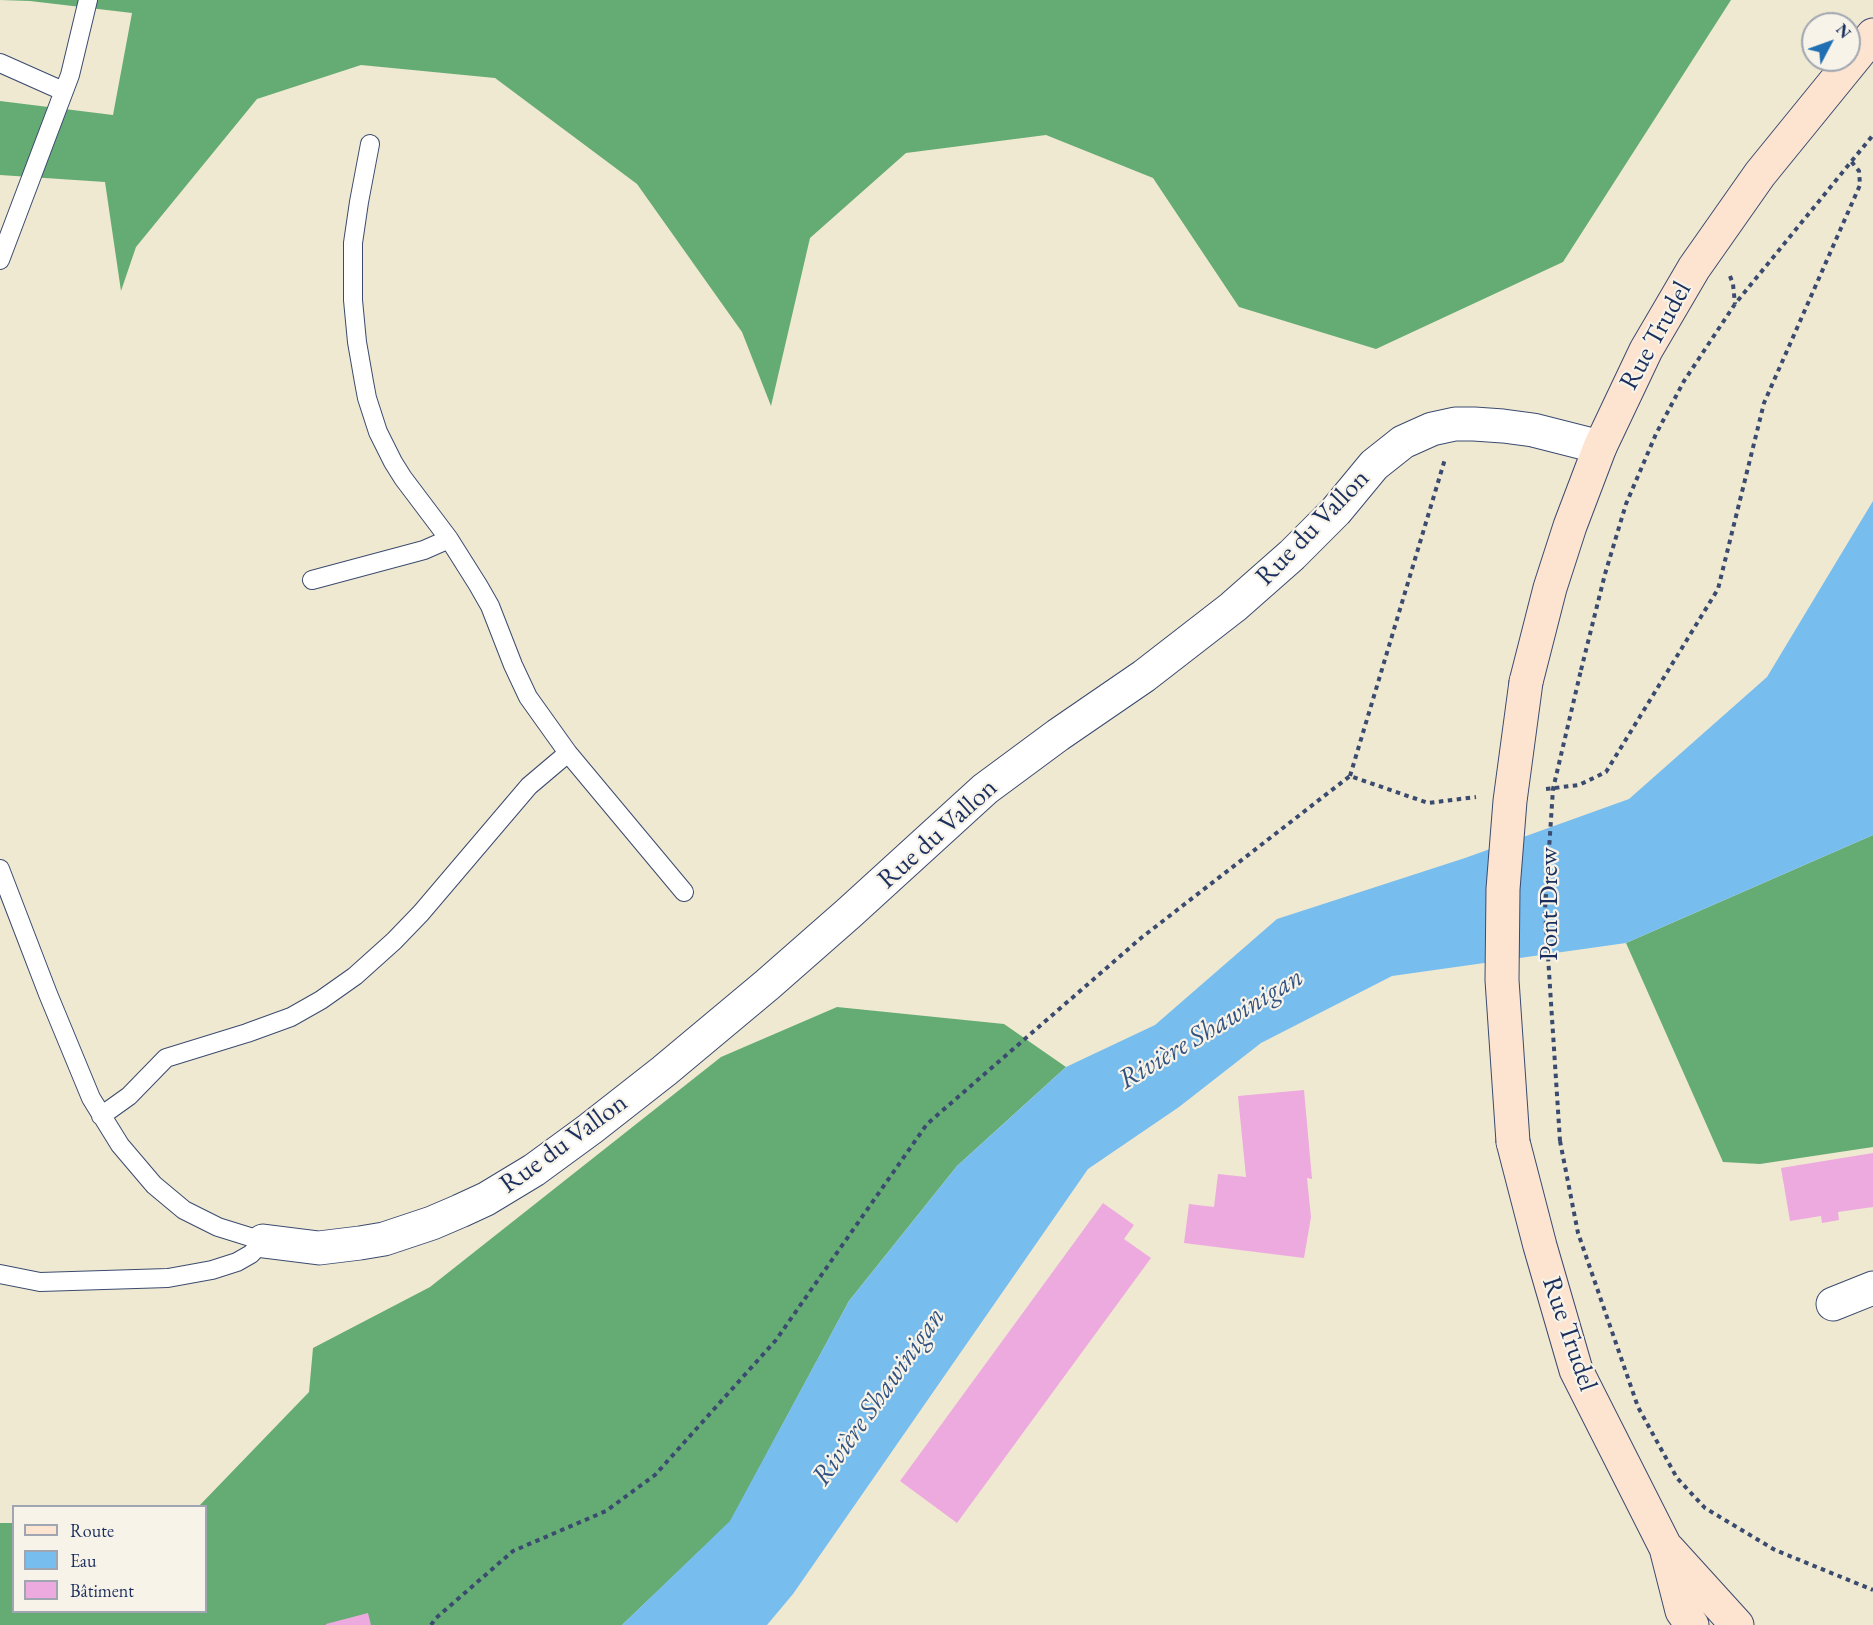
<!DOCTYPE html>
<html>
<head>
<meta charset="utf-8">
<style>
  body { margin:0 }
  #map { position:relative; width:1873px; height:1625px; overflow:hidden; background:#f0e9d2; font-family:"EB Garamond",serif }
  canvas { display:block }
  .legend { position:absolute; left:12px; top:1505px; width:195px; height:108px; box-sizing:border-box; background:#f7f3e8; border:2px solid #9fa5b1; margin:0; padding:8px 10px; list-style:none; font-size:18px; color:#1b2f5e }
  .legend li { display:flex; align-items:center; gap:12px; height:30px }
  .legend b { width:30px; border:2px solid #9fa5b1 }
  .north { position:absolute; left:1801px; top:12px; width:60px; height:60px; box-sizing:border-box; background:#f7f3e8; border:2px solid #9fa5b1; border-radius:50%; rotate:49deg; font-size:16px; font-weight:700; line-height:24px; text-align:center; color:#1b2f5e }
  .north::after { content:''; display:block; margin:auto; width:21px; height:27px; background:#1f6fb2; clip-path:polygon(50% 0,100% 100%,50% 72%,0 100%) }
</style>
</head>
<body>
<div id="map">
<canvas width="1873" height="1625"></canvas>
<ul class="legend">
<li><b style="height:8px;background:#fde4d1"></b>Route</li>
<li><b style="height:16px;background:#77bdee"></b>Eau</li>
<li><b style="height:16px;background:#edaade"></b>Bâtiment</li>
</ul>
<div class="north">N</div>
</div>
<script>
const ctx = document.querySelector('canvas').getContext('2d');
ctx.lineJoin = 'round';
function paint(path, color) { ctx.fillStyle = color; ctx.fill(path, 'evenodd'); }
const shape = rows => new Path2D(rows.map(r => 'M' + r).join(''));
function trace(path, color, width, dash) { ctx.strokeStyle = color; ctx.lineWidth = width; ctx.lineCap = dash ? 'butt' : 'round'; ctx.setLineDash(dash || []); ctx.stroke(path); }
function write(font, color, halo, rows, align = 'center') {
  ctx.font = font + ' "EB Garamond",serif'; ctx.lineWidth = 4.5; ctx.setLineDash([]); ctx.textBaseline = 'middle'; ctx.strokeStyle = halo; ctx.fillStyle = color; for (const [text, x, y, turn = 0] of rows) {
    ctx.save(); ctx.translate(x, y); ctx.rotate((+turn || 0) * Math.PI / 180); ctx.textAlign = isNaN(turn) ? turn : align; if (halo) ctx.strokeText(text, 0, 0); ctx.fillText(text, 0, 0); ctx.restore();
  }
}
const forest = shape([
  [0,0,1731,0,1563,262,1376,349,1239,307,1153,178,1046,135,906,153,810,238,771,406,742,332,637,184,495,78,361,65,257,99,136,247,121,291,105,182,0,175,0,101,113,115,132,13,30,1],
  [1873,835,1873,1147,1760,1164,1723,1162,1626,943],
  [837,1007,1004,1024,1066,1067,957,1166,849,1301,730,1522,622,1625,0,1625,0,1523,13,1523,14,1612,206,1612,206,1506,199,1506,309,1392,313,1348,430,1287,721,1057]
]);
const water = shape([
  [1873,501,1873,835,1626,943,1392,976,1261,1043,1179,1107,1088,1169,793,1594,767,1625,622,1625,730,1521,849,1301,957,1166,1066,1067,1155,1025,1277,919,1465,858,1629,799,1767,677]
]);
const building = shape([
  [1304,1090,1312,1179,1307,1178,1311,1217,1304,1258,1184,1243,1189,1204,1214,1207,1218,1174,1246,1177,1238,1096],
  [1873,1153,1873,1207,1838,1212,1839,1220,1822,1223,1821,1216,1790,1221,1781,1168],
  [1103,1203,1134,1225,1124,1239,1151,1258,957,1523,900,1481],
  [368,1613,371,1625,326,1625,326,1624]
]);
const path = shape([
  [1730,276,1733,284,1735,304],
  [1581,670,1605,574,1626,504,1656,434,1684,381,1735,304,1873,135],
  [1350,776,1445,459],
  [1546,789,1579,785,1606,772,1718,589,1764,403,1860,185,1859,171,1851,161],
  [1560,1141,1578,1233,1638,1407,1677,1478,1705,1508,1775,1550,1873,1590],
  [431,1625,436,1618,513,1551,606,1511,655,1475,776,1340,927,1124,1141,938,1350,776,1428,803,1476,797]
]);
const lane = shape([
  [0,63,63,91],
  [370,144,359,202,353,243,353,300,357,342,364,382,367,398,378,432,393,462,403,478,449,539,478,585,490,606,513,665,528,697,568,753,684,892],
  [0,260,70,75,88,0],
  [312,580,424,550,449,539],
  [0,869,48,994,91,1098,120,1145,154,1185,184,1210,218,1227,263,1241,251,1254,237,1262,212,1270,168,1278,40,1282,0,1274],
  [101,1116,129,1096,166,1058,247,1033,291,1017,321,1000,355,976,394,941,421,913,529,786,568,753]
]);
const street = shape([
  [263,1241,319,1248,360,1243,384,1239,432,1223,460,1211,486,1199,534,1170,590,1129,664,1071,767,985,849,913,985,789,1058,735,1144,676,1233,607,1292,555,1336,511,1374,465,1403,442,1432,429,1455,424,1474,424,1503,426,1533,430,1600,447],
  [1833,1304,1873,1288]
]);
const secondary = shape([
  [1526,682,1550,588,1570,526,1600,447,1646,350,1694,268,1760,174,1873,35],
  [1513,1142,1540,1246,1576,1370,1666,1548,1682,1611,1692,1625],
  [1668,1549,1737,1625]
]);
const pathBridge = shape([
  [1560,1141,1545,910,1553,789,1581,670]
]);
const secondaryBridge = shape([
  [1513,1142,1502,980,1503,889,1510,801,1526,682]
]);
const streetNames = [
  ["Rue Trudel",1656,336,-61],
  ["Rue du Vallon",1313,528,-46],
  ["Rue du Vallon",938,834,-42],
  ["Pont Drew",1550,904,-90],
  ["Rue du Vallon",564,1144,-36],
  ["Rue Trudel",1569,1334,71]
];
const waterNames = [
  ["Rivière Shawinigan",1211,1029,-31],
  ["Rivière Shawinigan",879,1397,-55]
];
paint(forest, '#65ac74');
paint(water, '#77bdee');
paint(building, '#edaade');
trace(lane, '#3b4b6f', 20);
trace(street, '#3b4b6f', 35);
trace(secondary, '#3b4b6f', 35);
trace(path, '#3b4b6f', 4, [4.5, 4.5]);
trace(lane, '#fff', 18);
trace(street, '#fff', 33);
trace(secondary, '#fde4d1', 33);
trace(secondaryBridge, '#3b4b6f', 35, []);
trace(pathBridge, '#3b4b6f', 4, [4.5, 4.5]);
trace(secondaryBridge, '#fde4d1', 33);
write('27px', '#1b2f5e', '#f7f3e8', streetNames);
write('italic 28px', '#325282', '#f7f3e8', waterNames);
</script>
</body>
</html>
